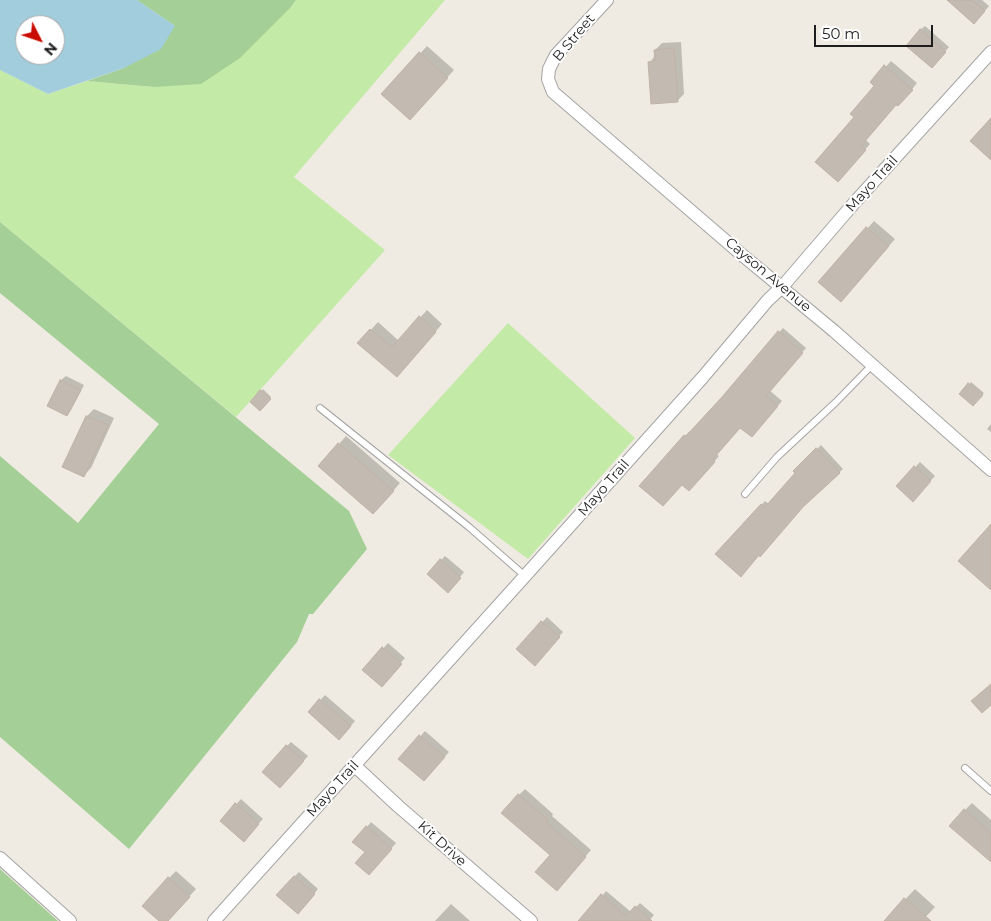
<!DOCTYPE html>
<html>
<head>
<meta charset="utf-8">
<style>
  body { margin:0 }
  #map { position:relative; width:991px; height:921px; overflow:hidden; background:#efebe2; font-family:Montserrat,sans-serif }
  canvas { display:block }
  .north { position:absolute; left:15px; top:15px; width:50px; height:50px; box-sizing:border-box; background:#fff; border:1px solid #a5a5a5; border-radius:50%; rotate:131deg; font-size:14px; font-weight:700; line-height:20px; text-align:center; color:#1d1d1d }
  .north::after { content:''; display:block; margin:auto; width:18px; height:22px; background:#ca0b00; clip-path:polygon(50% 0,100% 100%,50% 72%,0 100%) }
  .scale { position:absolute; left:814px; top:25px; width:119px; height:22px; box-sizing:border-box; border:2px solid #1d1d1d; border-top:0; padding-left:6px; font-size:15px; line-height:18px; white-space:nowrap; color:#1d1d1d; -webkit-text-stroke:4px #fff; paint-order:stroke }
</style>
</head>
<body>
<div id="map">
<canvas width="991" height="921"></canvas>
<div class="north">N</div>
<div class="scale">50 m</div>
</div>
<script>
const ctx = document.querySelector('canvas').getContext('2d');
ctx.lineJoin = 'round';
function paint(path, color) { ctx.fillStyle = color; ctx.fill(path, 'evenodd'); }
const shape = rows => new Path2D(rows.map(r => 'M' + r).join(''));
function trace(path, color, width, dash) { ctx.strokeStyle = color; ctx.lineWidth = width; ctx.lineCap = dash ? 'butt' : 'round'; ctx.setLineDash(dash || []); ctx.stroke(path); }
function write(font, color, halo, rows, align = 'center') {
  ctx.font = font + ' Montserrat,sans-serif'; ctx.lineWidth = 4; ctx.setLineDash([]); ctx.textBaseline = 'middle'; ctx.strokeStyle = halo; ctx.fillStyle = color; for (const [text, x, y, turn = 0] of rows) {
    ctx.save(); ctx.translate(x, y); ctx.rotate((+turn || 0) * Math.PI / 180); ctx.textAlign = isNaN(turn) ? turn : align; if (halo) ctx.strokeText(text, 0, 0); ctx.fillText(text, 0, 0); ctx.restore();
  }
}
const grass = shape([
  [296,0,445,0,294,177,385,250,236,417,0,222,0,70,48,94,87,81,154,87,290,8],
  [508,323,635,438,528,559,388,455]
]);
const forest = shape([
  [137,0,296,0,290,8,240,58,201,84,154,87,87,81,124,68,175,26],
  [0,222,349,511,367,549,313,614,309,614,297,642,129,849,0,737,0,456,78,523,159,424,0,293],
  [0,869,58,921,0,921]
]);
const water = shape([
  [0,0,137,0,175,26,161,49,124,68,48,94,0,70],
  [25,25,55,25,55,55,25,55]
]);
const shadow = shape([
  [949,0,982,0,989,6,979,18],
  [925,26,949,47,936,62,920,30],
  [681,42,684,94,677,101,650,62,655,56,655,50,662,43],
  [427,46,454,70,417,111,383,94],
  [891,61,917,83,904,99,896,103,865,139,870,144,843,175,856,117,876,86,872,82],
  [874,221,895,239,848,293,820,282],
  [427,310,442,324,404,369,359,343,378,322,399,341],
  [783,328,806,348,769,390,782,401,756,431,741,426,716,454,719,456,694,485,682,483,641,485,685,436,690,431,691,433],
  [66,376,84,385,71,410,67,415,48,405,61,380],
  [971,382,984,393,973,404,961,394],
  [263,389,271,397,260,409,251,402],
  [94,409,114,418,91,468,84,475,64,466,87,416],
  [991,424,991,432,987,429],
  [346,436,400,483,380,506,320,466],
  [821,445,843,469,806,503,716,554,765,501,769,504,796,473,795,471],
  [920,462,935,476,917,495,898,486],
  [445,556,464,572,452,587,441,560],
  [547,617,563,632,539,659,518,649],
  [388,643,405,658,386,680,364,670],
  [325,695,355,721,344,734,309,712],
  [425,731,449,752,428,775,400,759],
  [291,742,308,756,285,782,287,746],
  [525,789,553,814,552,816,591,850,562,883,552,855,519,795],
  [241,799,263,819,248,835,222,820],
  [972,803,991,820,991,860,965,810],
  [371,822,396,843,374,869,367,827],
  [176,871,196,889,167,921,160,921,169,878],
  [299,872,318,889,302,908,295,876],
  [915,889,935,907,922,921,885,921],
  [606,891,631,912,640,903,654,915,649,921,582,921],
  [451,904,470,921,435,921]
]);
const building = shape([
  [947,0,972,0,985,11,974,24,947,0],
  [920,29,946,52,932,68,906,46,920,29],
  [674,48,678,102,651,104,648,62,655,61,654,50,674,48],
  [419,52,448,78,410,120,381,94,419,52],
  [884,65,913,90,898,106,896,105,861,146,866,150,838,182,815,162,854,117,850,114,874,86,870,82,884,65],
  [991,118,991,160,970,141,991,118],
  [866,227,889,246,841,302,818,282,866,227],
  [419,316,436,332,397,377,357,343,370,329,392,347,419,316],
  [778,331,803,353,766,396,778,406,752,437,740,428,713,459,715,462,689,491,682,485,663,506,639,486,684,435,686,436,722,397,778,331],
  [60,380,81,390,67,416,47,406,60,380],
  [968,383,983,395,973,406,959,394,968,383],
  [260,390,271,399,260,411,250,402,260,390],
  [86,416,108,425,84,477,62,467,86,416],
  [338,443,394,491,373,514,318,466,338,443],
  [816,448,840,473,803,507,760,557,759,555,741,577,715,554,761,504,765,507,795,473,793,471,816,448],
  [914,466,931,481,913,502,896,486,914,466],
  [991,524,991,590,958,561,991,524],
  [440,559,461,578,448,593,427,574,440,559],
  [541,621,560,637,535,666,516,649,541,621],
  [382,647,402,664,382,687,362,670,382,647],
  [991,684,991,705,982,713,971,701,991,684],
  [319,699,351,726,339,740,308,712,319,699],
  [419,735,445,757,424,781,398,759,419,735],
  [286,745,304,761,280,788,262,772,286,745],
  [518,794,548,820,547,823,586,857,557,891,535,872,550,855,501,813,518,794],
  [235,803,259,824,244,842,220,821,235,803],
  [964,809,991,833,991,862,949,826,964,809],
  [366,826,392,849,369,875,355,863,365,852,352,842,366,826],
  [294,876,315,894,298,914,276,895,294,876],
  [168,877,190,897,168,921,159,921,142,906,168,877],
  [601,894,626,916,635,906,652,921,578,921,601,894],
  [904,898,931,921,884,921,904,898]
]);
const lane = shape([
  [320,408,469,527,525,576],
  [745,494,777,457,836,402,872,365],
  [965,768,991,791]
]);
const street = shape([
  [607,0,556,55,549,69,548,79,553,92,741,254,834,331,991,470],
  [355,766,398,806,531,921],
  [0,858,70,921],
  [214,921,525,576,703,377,768,300,782,287,855,202,991,52]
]);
const streetNames = [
  ["B Street",574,38,-50],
  ["Mayo Trail",872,184,-48],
  ["Cayson Avenue",768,275,40],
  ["Mayo Trail",604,488,-49],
  ["Mayo Trail",333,789,-48],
  ["Kit Drive",442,844,42]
];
paint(grass, '#c4eaa7');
paint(forest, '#a4cf96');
paint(water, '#a2cddd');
paint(shadow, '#0003');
paint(building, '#c3bab2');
trace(building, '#c0b2a5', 1);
trace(lane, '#a4a4a4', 8);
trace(street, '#a4a4a4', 14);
trace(lane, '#fff', 6);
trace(street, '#fff', 12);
write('14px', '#1d1d1d', '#fff', streetNames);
</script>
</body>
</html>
